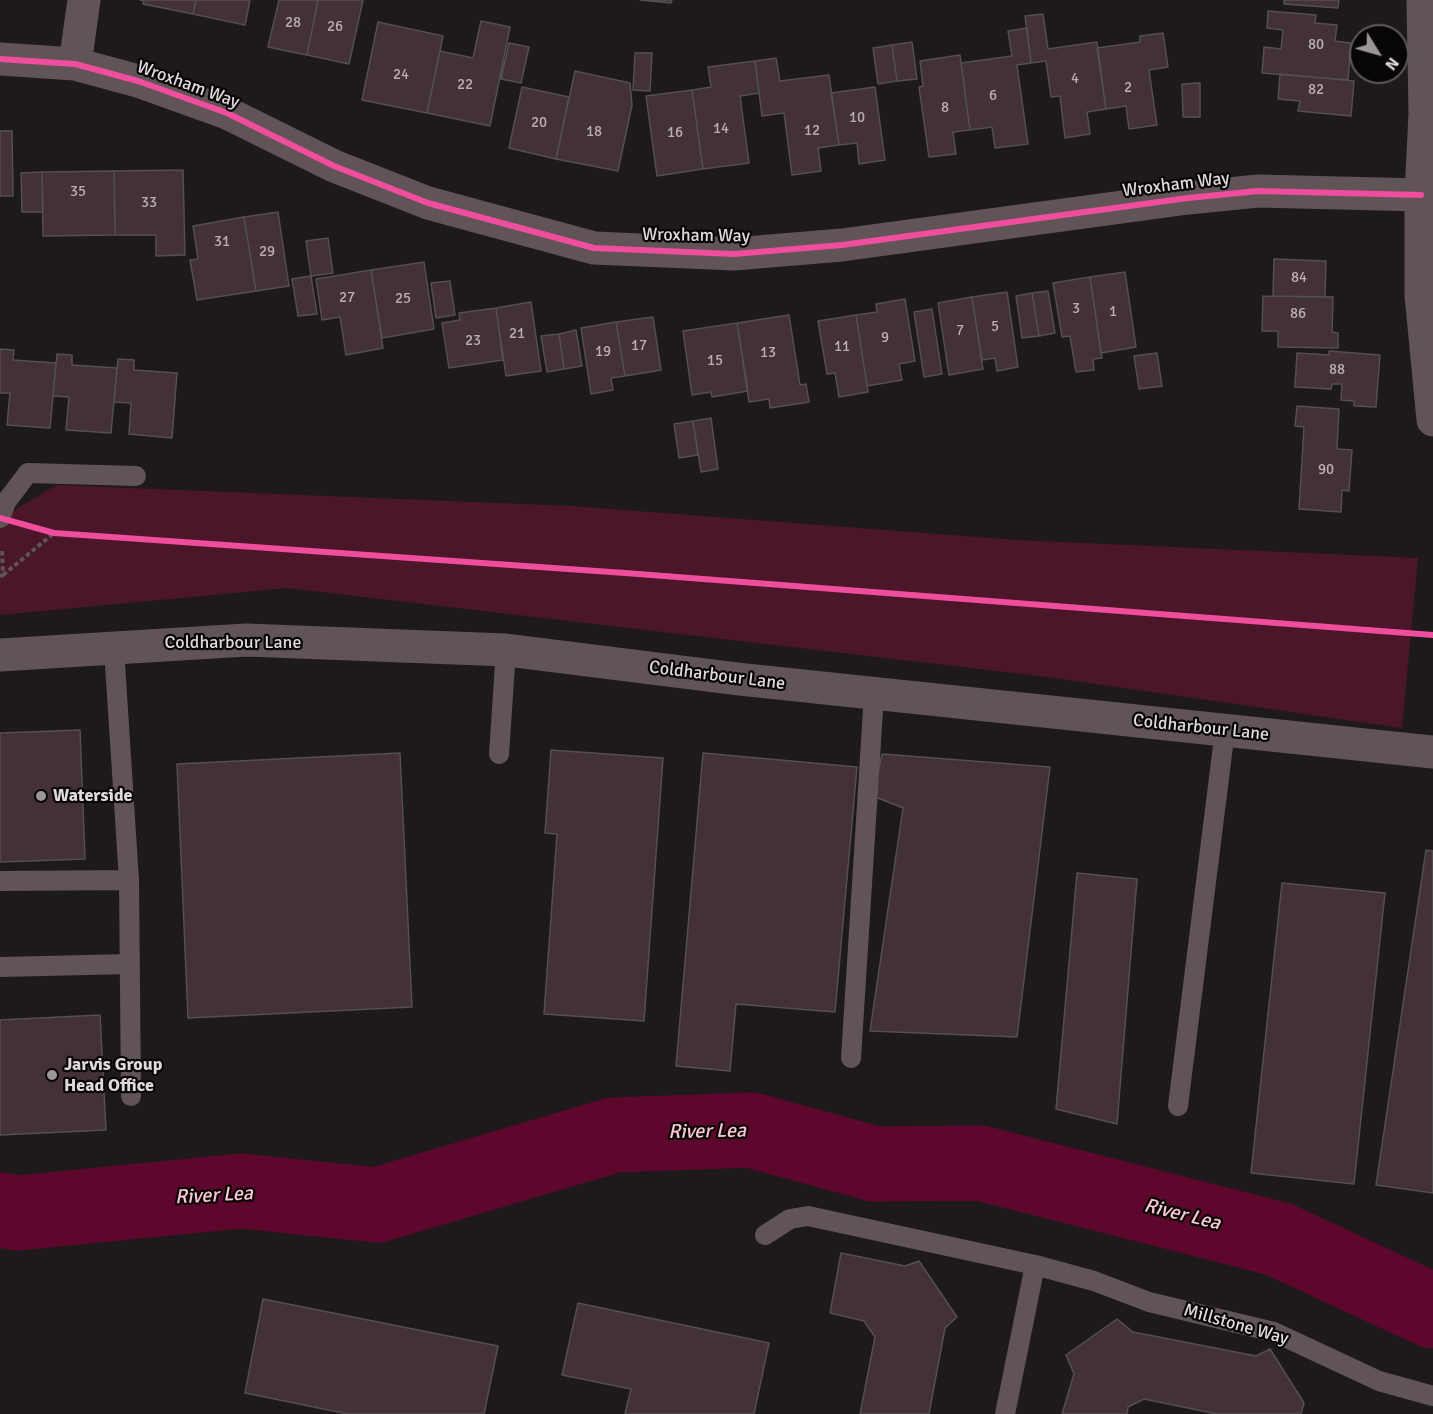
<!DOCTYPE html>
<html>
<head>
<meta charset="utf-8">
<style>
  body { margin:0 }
  #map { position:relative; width:1433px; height:1414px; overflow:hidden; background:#1e1a1b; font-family:Signika,sans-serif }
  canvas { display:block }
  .north { position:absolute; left:1349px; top:24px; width:60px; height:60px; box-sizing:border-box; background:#070506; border:2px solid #5d5a5b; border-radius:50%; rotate:127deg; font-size:16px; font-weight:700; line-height:24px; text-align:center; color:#ded9da }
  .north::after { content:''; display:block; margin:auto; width:21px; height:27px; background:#9b9697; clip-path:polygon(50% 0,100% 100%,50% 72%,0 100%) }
</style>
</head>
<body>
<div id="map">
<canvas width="1433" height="1414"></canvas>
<div class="north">N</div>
</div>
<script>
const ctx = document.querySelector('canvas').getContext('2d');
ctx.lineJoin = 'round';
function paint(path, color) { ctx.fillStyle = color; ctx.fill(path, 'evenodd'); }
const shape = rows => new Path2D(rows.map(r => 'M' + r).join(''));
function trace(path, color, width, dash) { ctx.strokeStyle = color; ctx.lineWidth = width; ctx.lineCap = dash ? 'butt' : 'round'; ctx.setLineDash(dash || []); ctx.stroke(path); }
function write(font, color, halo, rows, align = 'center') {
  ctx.font = font + ' Signika,sans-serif'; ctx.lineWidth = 4.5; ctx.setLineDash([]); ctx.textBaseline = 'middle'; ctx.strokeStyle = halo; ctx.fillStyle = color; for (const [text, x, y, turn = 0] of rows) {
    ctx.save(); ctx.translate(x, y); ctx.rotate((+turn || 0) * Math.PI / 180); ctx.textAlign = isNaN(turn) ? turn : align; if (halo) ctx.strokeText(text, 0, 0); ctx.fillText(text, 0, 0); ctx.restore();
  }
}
const green = shape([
  [56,485,571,506,1016,540,1418,558,1402,728,1048,677,287,588,0,615,0,519]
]);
const river = shape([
  [0,1210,18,1213,241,1191,377,1205,614,1135,751,1130,875,1164,980,1163,1278,1239,1433,1311]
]);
const building = shape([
  [140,0,196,0,193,14,143,4,144,1,140,0],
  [196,0,250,0,245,25,193,14,196,0],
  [279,0,318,0,307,55,268,47,279,0],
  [318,0,363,0,349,64,307,55,318,0],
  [640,0,672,0,671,3,640,0],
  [1284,0,1339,0,1338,8,1284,4,1284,0],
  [1268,11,1316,15,1315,23,1337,25,1335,41,1351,43,1348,80,1262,73,1264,47,1281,49,1283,30,1267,28,1268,11],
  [1043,14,1048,49,1097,42,1106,109,1087,112,1090,134,1065,138,1060,96,1051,97,1046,61,1031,63,1025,16,1043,14],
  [481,21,510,27,490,126,427,113,440,51,473,58,481,21],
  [378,22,443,36,427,113,362,100,378,22],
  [1027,28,1031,63,1017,65,1028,144,995,148,992,127,970,130,961,63,1012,56,1008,31,1027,28],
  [1163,33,1168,67,1149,70,1157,125,1129,129,1126,106,1106,109,1097,48,1140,42,1140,36,1163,33],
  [912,42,917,79,897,81,892,45,912,42],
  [509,43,529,47,521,83,501,79,509,43],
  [892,45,897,81,878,84,873,48,892,45],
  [635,53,652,53,650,91,633,90,635,53],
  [960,55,970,130,953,132,956,154,929,157,919,87,923,86,920,61,960,55],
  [776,58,780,81,829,75,839,145,818,148,821,171,792,175,784,113,762,116,755,61,776,58],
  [755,61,759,93,740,96,749,163,703,169,692,90,711,87,708,67,755,61],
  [575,71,630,83,632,105,618,171,556,159,575,71],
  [1280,74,1354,81,1351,116,1298,111,1300,101,1278,99,1280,74],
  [1200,83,1200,117,1183,117,1182,84,1200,83],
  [522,87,569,97,556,159,509,148,522,87],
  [875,87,885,160,859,164,857,143,839,145,831,93,875,87],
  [692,90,703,169,657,176,646,96,692,90],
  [0,131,12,131,13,196,0,196,0,131],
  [183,170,185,255,156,256,156,235,115,235,114,171,183,170],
  [114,171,115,235,43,236,42,172,114,171],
  [42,172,43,212,22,212,21,173,42,172],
  [278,212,289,286,256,291,244,217,278,212],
  [244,217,256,291,197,300,190,260,198,259,193,226,244,217],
  [328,238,333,273,311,276,306,241,328,238],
  [1274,259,1326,261,1325,297,1273,296,1274,259],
  [424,262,434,329,382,338,371,270,424,262],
  [371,270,383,348,346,355,340,317,322,320,316,279,371,270],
  [1125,272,1136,347,1101,353,1090,277,1125,272],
  [311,276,317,314,298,316,292,279,311,276],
  [1090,277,1102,358,1093,359,1094,370,1076,372,1070,336,1062,337,1053,283,1090,277],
  [450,281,455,315,436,318,431,283,450,281],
  [1048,291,1055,333,1039,336,1032,293,1048,291],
  [1007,292,1018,367,997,371,995,358,982,360,972,297,1007,292],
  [1032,293,1039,336,1022,338,1016,296,1032,293],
  [1263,296,1333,297,1332,332,1338,333,1338,348,1278,347,1278,331,1262,331,1263,296],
  [972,297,983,369,949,375,938,303,972,297],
  [905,299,915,361,899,364,902,380,867,386,856,315,877,312,876,304,905,299],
  [531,302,541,371,506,376,496,308,531,302],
  [496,308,503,360,449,368,442,323,460,320,459,313,496,308],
  [932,309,942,374,924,377,914,312,932,309],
  [789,315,800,385,806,384,809,402,770,408,769,399,749,402,737,323,789,315],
  [856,315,868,392,839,397,835,373,827,374,818,321,856,315],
  [653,317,661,370,625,376,616,322,653,317],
  [616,322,625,376,611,378,613,390,591,394,581,328,616,322],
  [737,323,748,391,712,397,711,392,692,395,683,331,737,323],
  [576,330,582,366,564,369,559,334,576,330],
  [559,334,564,369,547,372,541,336,559,334],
  [0,349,14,350,13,360,56,363,50,428,7,425,10,393,0,393,0,349],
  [1329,351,1380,355,1376,407,1354,406,1354,401,1341,400,1342,384,1332,384,1331,389,1295,387,1297,353,1329,355,1329,351],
  [1157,353,1162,386,1139,389,1134,356,1157,353],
  [57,354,72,355,72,365,117,368,111,433,66,430,69,397,53,396,57,354],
  [118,359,134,360,134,370,177,373,172,438,129,434,131,403,114,402,118,359],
  [1297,406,1339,409,1337,449,1352,450,1349,491,1342,490,1341,512,1299,509,1304,427,1295,426,1297,406],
  [711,418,718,469,701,472,693,421,711,418],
  [693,421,698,455,679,458,674,424,693,421],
  [80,730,85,859,0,862,0,733,80,730],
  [551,750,663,758,644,1021,544,1014,557,834,545,833,551,750],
  [400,753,412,1007,188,1018,177,764,400,753],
  [703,753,857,767,835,1012,736,1004,730,1071,676,1066,703,753],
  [882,754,1050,767,1017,1037,870,1031,903,808,873,796,882,754],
  [1426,850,1433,851,1433,1193,1376,1185,1426,850],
  [1077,873,1137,879,1117,1124,1056,1109,1077,873],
  [1282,883,1385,893,1354,1184,1251,1173,1282,883],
  [100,1015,106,1130,0,1135,0,1020,100,1015],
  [841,1253,905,1266,919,1261,957,1317,945,1328,929,1414,860,1414,875,1337,864,1321,830,1313,841,1253],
  [263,1299,498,1346,484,1414,348,1414,245,1393,263,1299],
  [578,1303,769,1343,754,1414,625,1414,631,1389,562,1375,578,1303],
  [1117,1319,1133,1332,1256,1356,1270,1349,1304,1403,1301,1414,1217,1414,1144,1399,1128,1407,1127,1414,1062,1414,1074,1374,1066,1355,1117,1319]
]);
const path = shape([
  [3,575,54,533],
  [0,576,3,575,2,549]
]);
const lane = shape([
  [0,518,6,502,28,473,136,476],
  [114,649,129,880,131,1096],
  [499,754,506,650],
  [0,881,129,880],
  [0,967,130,964],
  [851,1058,874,694],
  [1178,1106,1225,730],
  [765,1235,790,1219,808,1216,1035,1265,1094,1281,1149,1302,1274,1332,1379,1381,1433,1396],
  [1005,1414,1035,1265]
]);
const street = shape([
  [1423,0,1425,113,1421,195,1421,295,1433,420],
  [0,59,75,64,138,81,227,113,334,166,428,203,594,248,734,254,842,245,1188,198,1258,191,1421,195],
  [75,64,84,0],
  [0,655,246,640,506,650,738,679,1433,752]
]);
const cycleway = shape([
  [0,59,75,64,138,81,227,113,334,166,428,203,594,248,734,254,842,245,1188,198,1258,191,1421,195],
  [0,518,54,533,625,573,1433,635]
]);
const markers = [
  [41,796,6,"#9b9697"],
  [52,1075,6,"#9b9697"]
];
const numberNames = [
  ["28",293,23],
  ["26",335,27],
  ["80",1316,45],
  ["24",401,75],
  ["4",1075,79],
  ["22",465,85],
  ["2",1128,88],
  ["82",1316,90],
  ["6",993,96],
  ["8",945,108],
  ["10",857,118],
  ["20",539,123],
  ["14",721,129],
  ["12",812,131],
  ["18",594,132],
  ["16",675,133],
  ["35",78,192],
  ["33",149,203],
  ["31",222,242],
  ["29",267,252],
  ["84",1299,278],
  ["27",347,298],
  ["25",403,299],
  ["3",1076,309],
  ["1",1113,312],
  ["86",1298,314],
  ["5",995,327],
  ["7",960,331],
  ["21",517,334],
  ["9",885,338],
  ["23",473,341],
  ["17",639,346],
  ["11",842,347],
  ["19",603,352],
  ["13",768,353],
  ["15",715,361],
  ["88",1337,370],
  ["90",1326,470]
];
const streetNames = [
  ["Wroxham Way",188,85,20],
  ["Wroxham Way",1176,185,-7],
  ["Wroxham Way",696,236,1],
  ["Coldharbour Lane",233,643],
  ["Coldharbour Lane",717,676,7],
  ["Coldharbour Lane",1201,728,6],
  ["Millstone Way",1236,1325,16]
];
const poiNames = [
  ["Waterside",53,796],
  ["Jarvis Group",64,1065],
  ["Head Office",64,1086]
];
const waterNames = [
  ["River Lea",707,1132,-1],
  ["River Lea",214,1196,-3],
  ["River Lea",1182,1215,14]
];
paint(green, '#4b1728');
trace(river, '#5e072c', 75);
paint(building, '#433136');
trace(building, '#535051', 1.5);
trace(path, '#5c5556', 4, [4.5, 3]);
trace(lane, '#615457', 20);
trace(street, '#615457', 33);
trace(cycleway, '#ef4d9e', 6);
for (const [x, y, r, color] of markers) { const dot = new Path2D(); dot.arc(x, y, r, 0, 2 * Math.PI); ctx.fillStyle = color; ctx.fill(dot); trace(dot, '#070506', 2); }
write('15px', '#b7afb1', null, numberNames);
write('18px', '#ded9da', '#070506', streetNames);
write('bold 18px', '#ded9da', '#070506', poiNames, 'left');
write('italic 20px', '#fdc7d3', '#070506', waterNames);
</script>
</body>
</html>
